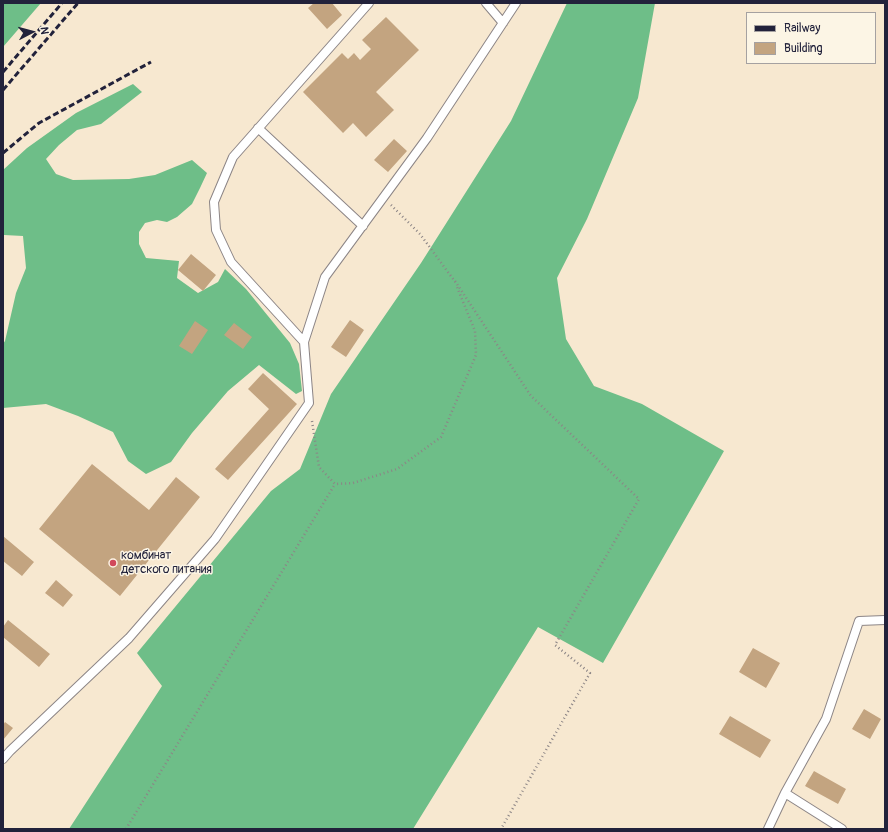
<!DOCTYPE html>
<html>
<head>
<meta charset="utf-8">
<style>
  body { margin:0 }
  #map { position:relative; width:888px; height:832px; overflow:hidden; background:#f7e8d0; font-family:Pangolin,sans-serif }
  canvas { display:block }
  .frame { position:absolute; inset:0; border:4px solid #22223b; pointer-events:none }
  .legend { position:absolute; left:746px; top:12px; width:130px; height:52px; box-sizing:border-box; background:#fcf5e5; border:1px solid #a5a1a1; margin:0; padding:5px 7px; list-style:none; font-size:12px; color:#22223b }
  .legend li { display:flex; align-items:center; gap:8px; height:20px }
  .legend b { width:20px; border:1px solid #a5a1a1 }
  .north { position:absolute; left:12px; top:12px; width:40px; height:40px; -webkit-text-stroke:3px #fcf5e5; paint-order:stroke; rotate:84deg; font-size:11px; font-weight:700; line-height:16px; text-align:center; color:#22223b }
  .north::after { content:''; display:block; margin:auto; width:14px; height:18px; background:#22223b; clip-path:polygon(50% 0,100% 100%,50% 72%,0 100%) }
</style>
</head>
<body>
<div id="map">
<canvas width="888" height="832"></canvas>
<div class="frame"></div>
<ul class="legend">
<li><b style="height:5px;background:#22223b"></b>Railway</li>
<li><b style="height:11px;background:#c3a480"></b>Building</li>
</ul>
<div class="north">N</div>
</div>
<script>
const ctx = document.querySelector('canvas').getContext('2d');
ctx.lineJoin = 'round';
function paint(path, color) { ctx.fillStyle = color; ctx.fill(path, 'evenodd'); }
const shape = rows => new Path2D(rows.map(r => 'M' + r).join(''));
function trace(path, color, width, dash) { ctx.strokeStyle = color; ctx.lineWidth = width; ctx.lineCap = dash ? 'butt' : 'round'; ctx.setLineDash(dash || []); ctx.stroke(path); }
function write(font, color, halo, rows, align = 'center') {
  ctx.font = font + ' Pangolin,sans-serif'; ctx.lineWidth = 3; ctx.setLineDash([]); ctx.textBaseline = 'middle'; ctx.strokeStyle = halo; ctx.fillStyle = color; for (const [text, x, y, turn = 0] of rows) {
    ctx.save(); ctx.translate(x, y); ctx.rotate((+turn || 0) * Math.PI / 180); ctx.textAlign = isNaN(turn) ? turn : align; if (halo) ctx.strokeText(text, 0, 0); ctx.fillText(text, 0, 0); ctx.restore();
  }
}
const forest = shape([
  [3,3,41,3,3,47],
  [567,3,655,3,638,98,587,219,557,278,566,339,594,386,642,404,724,451,603,663,538,627,413,829,69,829,162,686,137,653,271,491,300,469,331,394,421,263,511,121],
  [133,84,142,92,101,124,77,130,59,145,46,159,56,174,73,180,129,179,155,175,192,160,207,173,200,188,192,204,177,217,167,222,157,220,145,223,139,232,139,244,146,258,179,261,177,278,198,293,218,282,225,269,246,289,290,343,299,364,302,391,296,394,259,365,228,391,192,433,171,462,146,474,128,461,113,432,78,416,46,404,3,408,3,344,5,341,16,293,26,268,23,236,4,235,3,244,3,170,27,148,76,113]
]);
const building = shape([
  [314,3,332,3,342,15,327,29,308,8],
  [386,17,419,50,376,92,394,110,366,137,353,123,343,133,303,92,342,53,348,59,354,53,360,60,371,49,362,40],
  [394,139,407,151,388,172,374,160],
  [191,254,216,275,203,291,178,270],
  [350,320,364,330,346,357,331,347],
  [195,321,208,330,192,354,179,346],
  [234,323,252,337,243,349,224,335],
  [263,373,297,404,228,480,215,469,269,409,248,389],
  [92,464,149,510,176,477,200,497,120,596,39,529],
  [3,536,34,562,22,576,3,561],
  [56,580,73,595,63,607,45,593],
  [8,620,50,654,39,667,3,637,3,627],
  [753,648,780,663,766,688,739,672],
  [864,709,881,719,870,739,852,729],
  [730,716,771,740,760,758,719,734],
  [5,722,13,728,3,740,3,725],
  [814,771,846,789,838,804,805,786]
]);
const path = shape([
  [391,205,420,234,456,283],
  [455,281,531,396,639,499,555,645,590,673,501,829],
  [312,421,319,467,335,484,353,483,397,469,441,437,476,355,475,331,457,287],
  [126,829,335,484]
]);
const lane = shape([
  [486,3,503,23],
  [258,128,363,226],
  [304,342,231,262,216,230,214,202,233,157,369,3],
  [3,759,10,751,129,638,215,539,309,403,304,342,325,277,427,138,516,3],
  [785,793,842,829],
  [768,829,785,793,826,719,859,621,885,620]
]);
const rail = shape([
  [3,72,62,3],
  [3,90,78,3],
  [3,153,39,123,151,62]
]);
const markers = [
  [113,563,4,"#d1495b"]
];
const poiNames = [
  ["комбинат",121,556],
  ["детского питания",121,570]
];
paint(forest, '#6ebe88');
paint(building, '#c3a480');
trace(lane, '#8c8586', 10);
trace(path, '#8c8586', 2.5, [1, 3]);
trace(lane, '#fff', 8);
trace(rail, '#22223b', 3, [6, 3]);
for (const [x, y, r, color] of markers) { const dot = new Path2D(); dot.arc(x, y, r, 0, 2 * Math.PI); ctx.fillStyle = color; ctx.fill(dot); trace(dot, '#fcf5e5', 1.5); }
write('12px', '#22223b', '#fcf5e5', poiNames, 'left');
</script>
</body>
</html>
